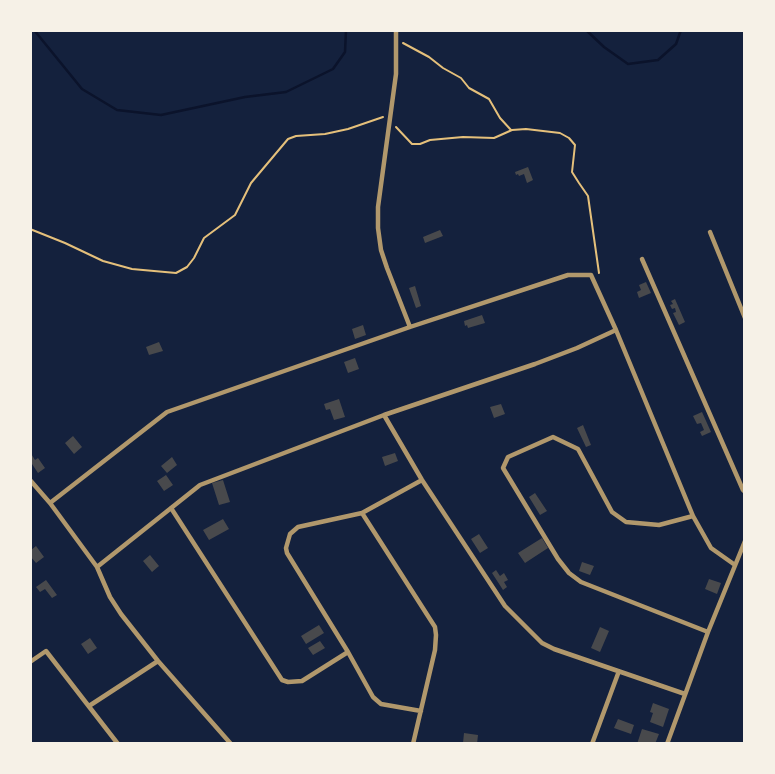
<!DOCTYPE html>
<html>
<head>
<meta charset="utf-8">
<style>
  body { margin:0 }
  #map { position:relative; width:775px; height:774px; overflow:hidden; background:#14213d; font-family:"Noto Serif",serif }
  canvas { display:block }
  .frame { position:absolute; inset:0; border:32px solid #f6f1e7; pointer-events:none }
</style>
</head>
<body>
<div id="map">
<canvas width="775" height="774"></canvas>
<div class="frame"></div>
</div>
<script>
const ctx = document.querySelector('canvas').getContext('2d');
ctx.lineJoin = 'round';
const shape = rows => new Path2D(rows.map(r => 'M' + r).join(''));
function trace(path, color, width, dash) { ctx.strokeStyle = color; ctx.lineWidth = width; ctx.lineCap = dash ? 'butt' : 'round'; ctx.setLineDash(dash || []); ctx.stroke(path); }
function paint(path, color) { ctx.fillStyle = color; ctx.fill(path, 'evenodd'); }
const stream = shape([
  [34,30,82,89,117,110,161,115,245,97,286,92,333,69,345,52,346,30],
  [586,30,604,47,628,64,658,60,676,44,681,30]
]);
const building = shape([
  [528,167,533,180,527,183,524,174,519,176,518,174,516,175,515,172],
  [440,230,443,236,425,243,423,237],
  [646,282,651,293,639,298,637,292,641,290,639,285],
  [415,286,421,306,416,308,409,288],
  [675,299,685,322,679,325,673,313,676,312,675,308,672,309,670,305,673,304,671,301],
  [482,315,485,323,468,328,467,325,465,326,464,321],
  [363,325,366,335,355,339,352,329],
  [159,342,163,351,149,355,146,347],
  [355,358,359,369,348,373,344,362],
  [339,399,345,417,334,420,330,409,326,410,324,404],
  [501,404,505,414,494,418,490,407],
  [702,412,711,432,702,436,700,432,704,430,701,423,697,424,693,416],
  [583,425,591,445,586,447,577,428],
  [73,436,82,447,74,454,65,443],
  [30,452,35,460,38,458,45,468,38,473,30,461],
  [395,453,398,461,385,466,382,457],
  [172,457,177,465,167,473,161,466],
  [166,475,173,485,164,491,157,481],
  [223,480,230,502,219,505,212,483],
  [535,493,547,511,540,515,529,497],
  [223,519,229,529,209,540,203,530],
  [479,534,488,548,480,553,471,539],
  [542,538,548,548,525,563,518,553],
  [36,546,44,557,36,563,30,556,30,551],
  [150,555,159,566,152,572,143,561],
  [582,562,594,566,590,575,579,571],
  [496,570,500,576,504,573,508,580,504,582,507,587,503,590,492,573],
  [709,579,721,583,717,594,705,589],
  [46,580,57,595,52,598,45,589,40,592,36,587],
  [319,625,324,633,306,644,301,636],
  [600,627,609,631,600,652,591,648],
  [90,638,97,648,88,654,81,644],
  [320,641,325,648,313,655,308,648],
  [653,703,669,709,663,727,650,722,653,713,650,712],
  [618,719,634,725,631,734,614,728],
  [642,729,659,734,655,744,637,744],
  [464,733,478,735,477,744,463,743]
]);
const path = shape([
  [403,43,429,57,443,68,461,78,469,88,489,99,500,118,511,130],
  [396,127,412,144,420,144,430,140,463,137,494,138,512,130,526,129,560,133,569,138,575,145,572,172,579,183,588,196,599,273],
  [30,229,65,243,103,261,132,269,176,273,187,267,194,258,204,238,235,215,251,183,288,139,296,136,325,134,348,129,383,117]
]);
const minor = shape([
  [396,30,396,74,378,207,378,228,381,250,387,268,410,327],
  [710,232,745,318],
  [642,259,743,490,745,492],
  [384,415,422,480,505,606,542,643,554,649,685,694],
  [30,480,50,503,97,567,110,597,121,614,158,661,231,744],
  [50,503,167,412,410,327,568,275,591,275,616,330,693,516,711,548,735,565],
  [171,508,282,680,288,682,302,681,348,652],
  [362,513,435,627,436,635,435,650,413,744],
  [693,516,659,525,626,522,612,512,578,449,553,437,508,457,503,468,558,559,569,573,581,582,708,632],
  [97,567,200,485,384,415,535,364,577,348,616,330],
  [30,662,46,651,118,744],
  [89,706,158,661],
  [421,711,381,704,373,697,348,652,287,553,286,548,290,534,298,527,362,513,422,480],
  [592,744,619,671],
  [667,744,708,632,745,541]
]);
trace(stream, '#0b132b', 2.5);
paint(building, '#48494c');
trace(path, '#e5c07b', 2);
trace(minor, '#b1986c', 4.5);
</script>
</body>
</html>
